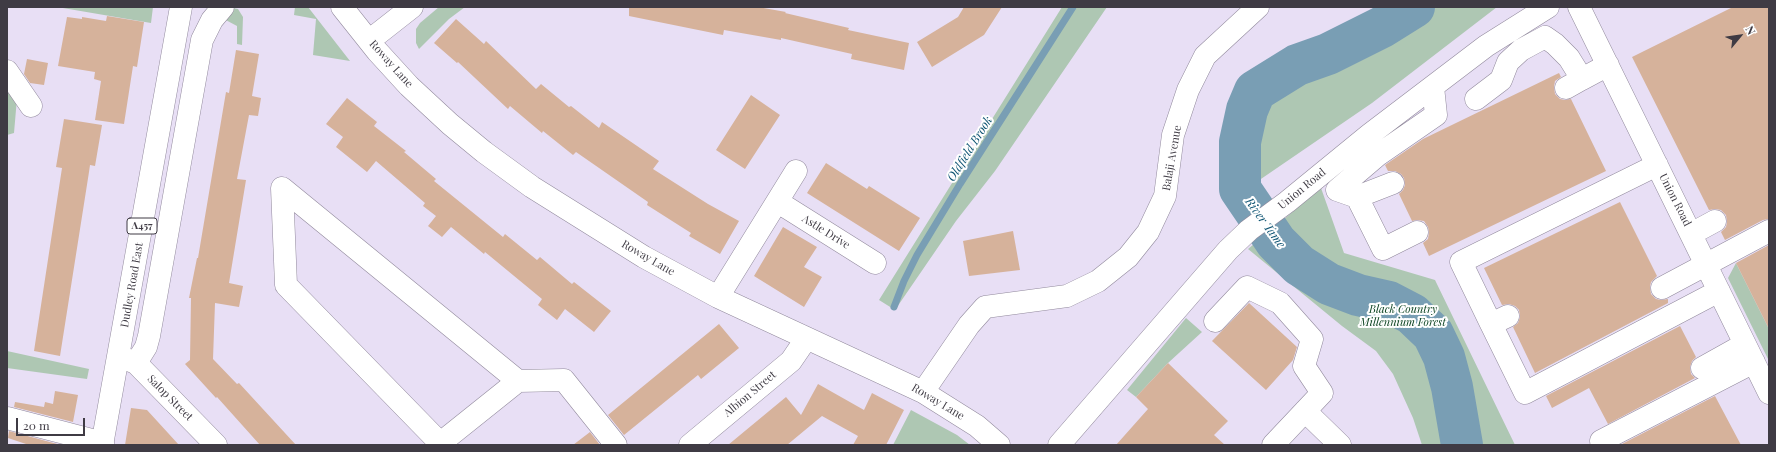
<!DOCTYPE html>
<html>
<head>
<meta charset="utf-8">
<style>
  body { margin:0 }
  #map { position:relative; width:1776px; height:452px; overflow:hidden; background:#e8dff5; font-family:"Playfair Display",serif }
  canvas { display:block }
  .frame { position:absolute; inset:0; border:8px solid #3f3b44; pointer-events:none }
  .north { position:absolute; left:1720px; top:16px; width:40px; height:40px; -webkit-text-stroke:3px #fff; paint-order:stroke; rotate:61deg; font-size:11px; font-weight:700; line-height:16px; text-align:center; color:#3f3b44 }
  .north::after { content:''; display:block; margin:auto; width:14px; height:18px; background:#3f3b44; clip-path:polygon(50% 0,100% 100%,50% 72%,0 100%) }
  .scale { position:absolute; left:16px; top:418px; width:69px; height:18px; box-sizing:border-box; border:2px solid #3f3b44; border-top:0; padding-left:5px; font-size:12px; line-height:14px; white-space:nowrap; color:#3f3b44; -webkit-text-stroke:3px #fff; paint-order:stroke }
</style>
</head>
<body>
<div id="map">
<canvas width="1776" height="452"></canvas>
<div class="frame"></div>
<div class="north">N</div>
<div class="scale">20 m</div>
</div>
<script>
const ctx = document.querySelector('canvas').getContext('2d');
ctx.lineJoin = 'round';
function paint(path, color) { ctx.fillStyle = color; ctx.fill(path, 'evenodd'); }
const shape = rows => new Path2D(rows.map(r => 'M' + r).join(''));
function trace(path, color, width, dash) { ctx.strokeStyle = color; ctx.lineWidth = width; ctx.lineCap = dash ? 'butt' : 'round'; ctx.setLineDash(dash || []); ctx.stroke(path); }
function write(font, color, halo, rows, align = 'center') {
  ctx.font = font + ' "Playfair Display",serif'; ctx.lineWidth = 4; ctx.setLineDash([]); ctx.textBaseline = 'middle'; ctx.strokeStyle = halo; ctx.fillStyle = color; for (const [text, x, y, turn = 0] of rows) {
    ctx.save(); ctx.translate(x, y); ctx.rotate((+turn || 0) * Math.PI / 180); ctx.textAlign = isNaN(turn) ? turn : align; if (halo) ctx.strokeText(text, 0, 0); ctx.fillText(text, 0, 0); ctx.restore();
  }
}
const green = shape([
  [57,7,153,7,151,23],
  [295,7,308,7,350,61,313,55,316,19,294,15],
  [439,7,465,7,449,19,419,49,416,43,416,29,420,23],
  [1062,7,1107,7,995,171,956,221,895,310,879,300],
  [1414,7,1497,7,1372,103,1239,194,1240,142,1247,110,1255,91,1297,65,1328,54,1382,27],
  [233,8,238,9,243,17,242,45,237,44,237,26,222,18],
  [7,83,17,98,14,133,7,135],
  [1321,188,1344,253,1435,280,1515,445,1422,445,1413,418,1393,374,1376,351,1342,326,1248,249],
  [1736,263,1769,329,1769,361,1728,278],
  [1186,318,1202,332,1168,363,1136,397,1127,390],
  [7,351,89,369,87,379,7,368],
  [911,410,957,435,970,445,893,445]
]);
const stream = shape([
  [894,307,904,281,917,255,960,184,1073,7]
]);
const river = shape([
  [1414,7,1382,27,1328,54,1297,65,1255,91,1247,110,1240,142,1240,189,1276,242,1299,265,1329,284,1358,295,1389,302,1412,314,1433,334,1444,357,1452,387,1462,445]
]);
const building = shape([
  [629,7,758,7,786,12,785,13,849,28,848,30,909,43,904,70,851,59,852,54,781,38,781,40,724,30,723,35,629,16],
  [964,7,1002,7,984,35,932,67,917,42,958,17],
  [1733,7,1769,7,1769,219,1763,220,1725,240,1721,232,1726,227,1727,222,1726,215,1721,210,1715,209,1709,210,1632,57],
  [107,16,144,22,137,67,133,66,124,124,95,120,101,81,94,79,95,72,58,66,67,17,82,19,82,17,106,21],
  [456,19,484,44,486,41,536,89,541,84,569,107,571,106,599,128,602,122,659,161,653,169,708,204,739,221,720,254,689,236,691,233,647,205,648,202,576,152,573,155,543,131,542,133,510,106,508,109,458,62,457,63,434,43],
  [236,50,259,54,252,96,261,98,258,116,249,115,237,179,246,180,229,283,243,286,239,307,215,303,213,359,237,384,239,383,296,445,260,445,217,397,216,398,185,364,190,360,191,298,189,298,197,258,198,258,226,92,229,93],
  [27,59,48,63,44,85,30,83,24,74],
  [1559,73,1561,77,1555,81,1554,87,1555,94,1560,99,1565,100,1571,99,1606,171,1429,256,1423,243,1428,239,1429,232,1428,227,1424,221,1417,220,1412,221,1399,194,1403,190,1405,185,1404,178,1401,174,1395,171,1388,171,1385,165,1423,139],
  [751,95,780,115,745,169,716,150],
  [347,98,377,122,374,126,406,151,404,152,436,179,434,181,503,237,505,234,537,260,540,257,572,284,574,282,611,311,594,332,565,309,557,320,538,305,542,299,485,252,484,254,451,227,442,237,428,226,436,216,423,206,425,203,376,161,367,172,336,147,343,137,326,124],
  [64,119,102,125,95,166,90,165,89,172,60,356,34,351,62,168,56,167],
  [826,163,867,189,869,186,920,218,899,251,807,193],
  [1620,202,1657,276,1651,282,1650,287,1651,294,1656,299,1661,300,1668,299,1668,303,1535,373,1513,327,1518,323,1520,317,1519,310,1515,306,1509,304,1502,305,1484,268],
  [783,227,817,247,804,267,822,277,804,307,754,276],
  [1013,231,1020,270,969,276,963,241],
  [1769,245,1769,329,1736,263],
  [1249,303,1297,347,1293,360,1266,390,1212,341],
  [719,324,739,348,701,379,698,375,624,435,608,415],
  [1680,326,1696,357,1692,361,1690,367,1691,374,1695,378,1608,424,1589,388,1552,408,1546,396],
  [1168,363,1228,421,1214,435,1225,445,1116,445,1148,409,1136,397],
  [818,384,864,410,872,393,904,410,886,445,853,445,858,436,822,416,787,445,728,445,786,397,801,415],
  [55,391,78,395,73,422,14,407,15,402,44,407,45,402,53,404],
  [1715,396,1741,445,1620,445],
  [131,408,147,410,179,445,125,445],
  [9,431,61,445,29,445,8,438],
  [590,432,600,445,573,445]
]);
const minor = shape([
  [342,7,377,51,409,86,450,124,484,152,532,187,644,257,718,297,923,392,977,426,999,445],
  [1579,7,1769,393],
  [370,40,412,7],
  [7,71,31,106],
  [1566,88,1582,79],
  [1476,99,1501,80,1508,62,1521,50,1545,37,1555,44,1569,58,1582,79,1608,65],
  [282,188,518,381,438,445],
  [282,188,286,285,440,443],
  [1357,197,1393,183],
  [778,202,875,263],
  [1417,232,1383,249,1357,197,1337,190,1378,155,1436,115,1433,87],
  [1691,234,1715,221],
  [1662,288,1769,231],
  [718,297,796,171],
  [1508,316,1491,324,1525,393,1719,291],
  [1215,321,1247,287,1280,303,1312,339,1304,366,1322,393,1273,445],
  [1491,324,1461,262,1657,165],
  [123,358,136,363,216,445],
  [136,363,146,347,149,336,202,40,212,20,223,7],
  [1702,368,1745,344],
  [518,381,564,380,616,445],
  [923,392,969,325,985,307,1067,296,1098,281,1128,257,1148,232,1165,196,1173,135,1188,90,1205,56,1258,7],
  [1305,411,1340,445],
  [7,418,103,443],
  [1601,441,1754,362],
  [690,445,791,361,806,339],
  [1059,445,1228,250,1249,230,1287,202,1369,135,1486,46,1548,7]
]);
const major = shape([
  [102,445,181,7]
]);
const shields = [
  [142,226,30]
];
const shieldNames = [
  ["A457",142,226]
];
const streetNames = [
  ["Roway Lane",391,64,48],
  ["Balaji Avenue",1172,158,-80],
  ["Union Road",1302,189,-39],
  ["Union Road",1675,200,63],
  ["Astle Drive",826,232,32],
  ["Roway Lane",648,258,30],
  ["Dudley Road East",132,285,-80],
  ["Albion Street",750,394,-40],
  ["Salop Street",170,398,45],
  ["Roway Lane",938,402,31]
];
const parkNames = [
  ["Black Country",1403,310],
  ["Millennium Forest",1403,323]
];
const waterNames = [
  ["Oldfield Brook",970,149,-58],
  ["River Tame",1265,223,54]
];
paint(green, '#aec7b3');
trace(stream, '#799eb4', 7);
trace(river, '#799eb4', 42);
paint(building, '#d6b29b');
trace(minor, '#91899c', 23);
trace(major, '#91899c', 23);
trace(minor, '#fff', 22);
trace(major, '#fff', 22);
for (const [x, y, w] of shields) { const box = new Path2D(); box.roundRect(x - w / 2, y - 8, w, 16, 3); ctx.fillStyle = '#fff'; ctx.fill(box); trace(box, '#3f3b44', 1); }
write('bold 10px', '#3f3b44', null, shieldNames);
write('11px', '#3f3b44', '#fff', streetNames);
write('italic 11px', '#0e4523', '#fff', parkNames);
write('italic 12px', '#0d5372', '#fff', waterNames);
</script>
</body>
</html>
